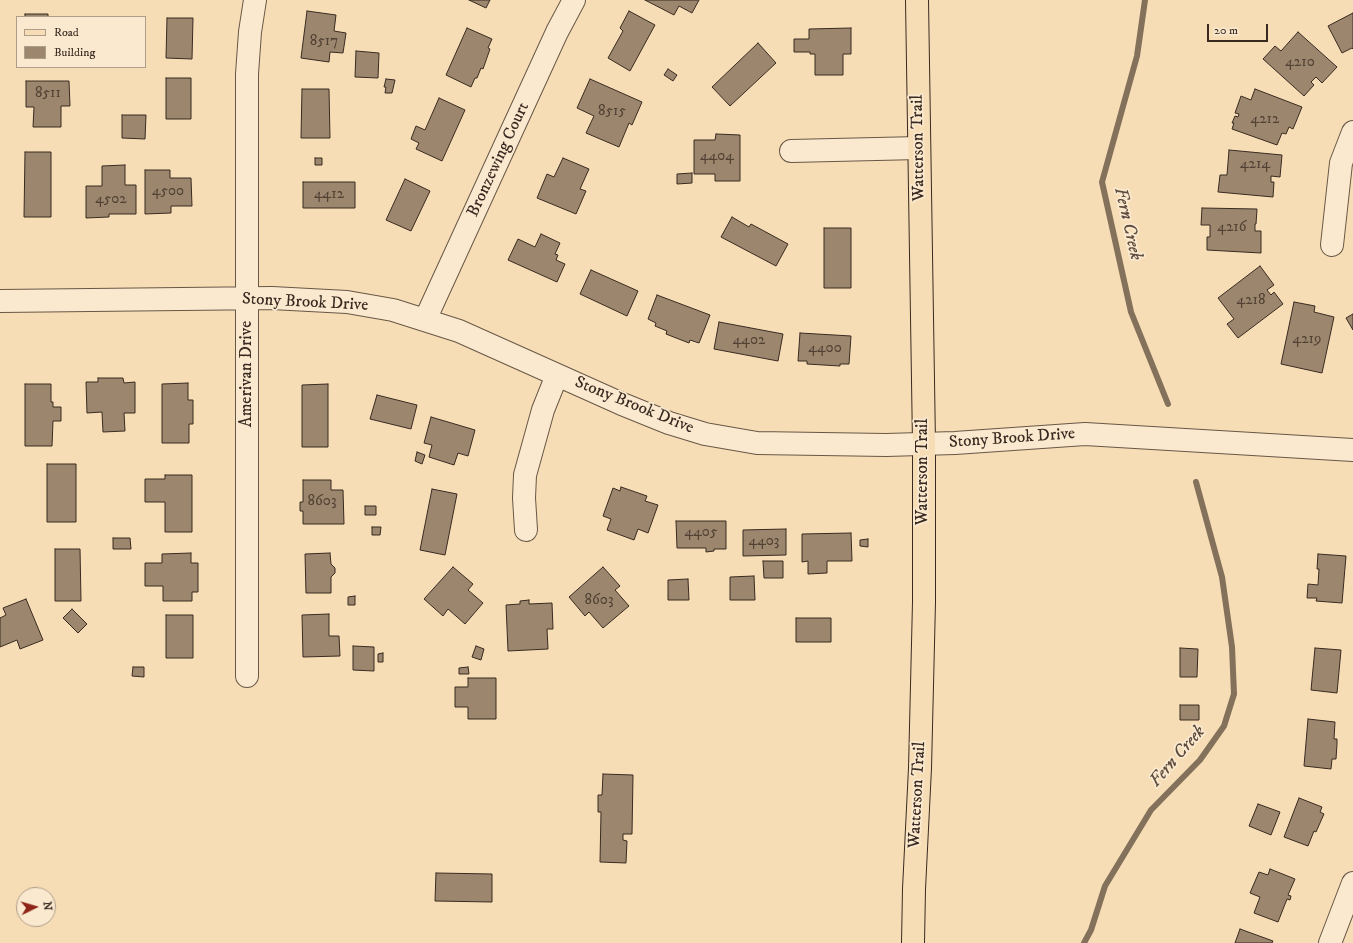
<!DOCTYPE html>
<html>
<head>
<meta charset="utf-8">
<style>
  body { margin:0 }
  #map { position:relative; width:1353px; height:943px; overflow:hidden; background:#f7ddb5; font-family:"IM FELL DW Pica",serif }
  canvas { display:block }
  .legend { position:absolute; left:16px; top:16px; width:130px; height:52px; box-sizing:border-box; background:#fae9cf; border:1px solid #ad9d89; margin:0; padding:5px 7px; list-style:none; font-size:12px; color:#392a21 }
  .legend li { display:flex; align-items:center; gap:8px; height:20px }
  .legend b { width:20px; border:1px solid #ad9d89 }
  .north { position:absolute; left:16px; top:887px; width:40px; height:40px; box-sizing:border-box; background:#fae9cf; border:1px solid #ad9d89; border-radius:50%; rotate:85deg; font-size:11px; font-weight:700; line-height:16px; text-align:center; color:#392a21 }
  .north::after { content:''; display:block; margin:auto; width:14px; height:18px; background:#8f2418; clip-path:polygon(50% 0,100% 100%,50% 72%,0 100%) }
  .scale { position:absolute; left:1207px; top:24px; width:61px; height:18px; box-sizing:border-box; border:2px solid #392a21; border-top:0; padding-left:5px; font-size:12px; line-height:14px; white-space:nowrap; color:#392a21; -webkit-text-stroke:3px #fae9cf; paint-order:stroke }
</style>
</head>
<body>
<div id="map">
<canvas width="1353" height="943"></canvas>
<ul class="legend">
<li><b style="height:5px;background:#f7ddb5"></b>Road</li>
<li><b style="height:11px;background:#9c876e"></b>Building</li>
</ul>
<div class="north">N</div>
<div class="scale">20 m</div>
</div>
<script>
const ctx = document.querySelector('canvas').getContext('2d');
ctx.lineJoin = 'round';
const shape = rows => new Path2D(rows.map(r => 'M' + r).join(''));
function trace(path, color, width, dash) { ctx.strokeStyle = color; ctx.lineWidth = width; ctx.lineCap = dash ? 'butt' : 'round'; ctx.setLineDash(dash || []); ctx.stroke(path); }
function paint(path, color) { ctx.fillStyle = color; ctx.fill(path, 'evenodd'); }
function write(font, color, halo, rows, align = 'center') {
  ctx.font = font + ' "IM FELL DW Pica",serif'; ctx.lineWidth = 3.5; ctx.setLineDash([]); ctx.textBaseline = 'middle'; ctx.strokeStyle = halo; ctx.fillStyle = color; for (const [text, x, y, turn = 0] of rows) {
    ctx.save(); ctx.translate(x, y); ctx.rotate((+turn || 0) * Math.PI / 180); ctx.textAlign = isNaN(turn) ? turn : align; if (halo) ctx.strokeText(text, 0, 0); ctx.fillText(text, 0, 0); ctx.restore();
  }
}
const stream = shape([
  [1145,0,1137,56,1102,182,1131,312,1168,404],
  [1084,943,1091,930,1105,886,1151,810,1200,760,1224,726,1234,694,1232,647,1222,577,1196,482]
]);
const building = shape([
  [469,0,490,0,486,8,469,0],
  [645,0,699,0,692,13,679,6,674,15,645,0],
  [307,11,336,15,334,31,346,33,343,53,330,52,329,62,301,58,307,11],
  [629,11,655,25,630,71,608,58,623,31,620,28,629,11],
  [1353,13,1353,49,1352,48,1342,53,1328,26,1353,13],
  [25,14,48,14,48,17,25,17,25,14],
  [167,18,193,18,192,59,166,58,167,18],
  [467,28,492,39,488,48,490,49,483,69,481,68,477,78,475,78,471,87,446,75,467,28],
  [851,28,851,54,843,54,843,75,815,75,815,54,810,54,810,52,794,52,794,39,809,39,809,29,851,28],
  [1298,32,1337,67,1322,83,1316,77,1311,82,1314,85,1304,96,1263,59,1275,46,1281,51,1298,32],
  [758,43,776,63,730,106,712,87,758,43],
  [356,51,379,53,378,78,355,77,356,51],
  [668,69,677,75,673,81,664,75,668,69],
  [166,78,191,78,191,119,166,119,166,78],
  [386,79,395,80,392,93,385,93,386,87,384,87,386,79],
  [590,79,642,102,632,125,629,123,619,147,586,133,594,116,577,108,590,79],
  [26,81,69,81,70,106,61,106,61,127,33,127,34,107,26,107,26,81],
  [302,89,329,89,330,138,301,138,302,89],
  [1255,89,1302,107,1293,129,1289,127,1286,134,1282,133,1277,145,1232,129,1234,123,1232,123,1235,116,1238,117,1239,114,1235,113,1241,96,1251,100,1255,89],
  [439,98,465,110,442,161,416,149,419,143,411,139,416,126,425,130,439,98],
  [122,115,146,115,145,139,122,138,122,115],
  [716,134,740,135,740,181,715,181,715,174,694,174,694,140,715,140,716,134],
  [1229,150,1282,155,1280,177,1271,176,1271,182,1274,182,1273,197,1218,192,1220,175,1227,175,1229,150],
  [25,152,51,152,51,217,24,217,25,152],
  [315,158,322,158,322,165,315,165,315,158],
  [563,158,589,169,580,189,586,191,576,214,537,198,547,174,554,177,563,158],
  [125,165,125,185,136,185,136,214,109,214,109,217,86,218,86,186,102,186,102,166,125,165],
  [145,170,170,170,170,178,191,178,192,206,171,206,171,213,145,214,145,170],
  [692,173,692,183,677,184,677,174,692,173],
  [405,179,430,191,411,231,386,220,405,179],
  [303,182,355,182,355,208,303,208,303,182],
  [1202,208,1257,209,1256,224,1255,224,1255,231,1261,231,1261,253,1207,250,1207,237,1210,237,1210,225,1201,225,1202,208],
  [732,217,749,227,751,224,788,244,776,266,721,237,732,217],
  [824,228,851,228,851,288,824,288,824,228],
  [541,234,560,243,555,254,558,255,556,260,565,264,557,282,508,260,518,239,535,247,541,234],
  [1260,266,1274,285,1267,290,1271,295,1274,292,1283,304,1238,338,1227,324,1234,319,1218,298,1260,266],
  [591,270,638,291,627,316,580,294,591,270],
  [657,295,710,315,699,343,690,340,689,343,666,334,667,331,655,326,656,323,648,319,657,295],
  [1294,302,1315,306,1314,312,1334,317,1322,373,1281,364,1294,302],
  [1353,314,1353,330,1346,318,1353,314],
  [719,322,783,334,778,361,714,349,719,322],
  [800,333,851,336,849,364,840,364,840,366,807,364,807,361,798,361,800,333],
  [98,378,123,378,124,383,135,382,135,413,124,413,125,431,103,432,102,412,87,413,86,382,98,382,98,378],
  [188,383,188,400,193,400,193,424,189,424,189,443,162,443,162,384,188,383],
  [25,384,51,384,51,402,53,402,53,407,61,407,61,421,53,421,52,446,25,446,25,384],
  [328,384,328,447,302,447,302,385,328,384],
  [377,395,417,405,411,429,370,419,377,395],
  [431,417,475,430,468,456,458,453,454,465,429,457,432,445,424,443,431,417],
  [417,452,425,455,422,464,415,461,417,452],
  [47,464,76,464,76,522,47,522,47,464],
  [165,475,192,475,192,532,165,532,165,502,145,502,145,479,165,479,165,475],
  [303,480,331,480,331,490,343,490,344,524,303,524,303,511,300,511,300,502,303,502,303,480],
  [621,487,647,496,645,501,658,505,648,533,638,529,634,540,607,530,611,519,603,516,613,488,620,491,621,487],
  [432,489,457,494,445,555,420,550,432,489],
  [365,506,376,506,376,515,365,515,365,506],
  [676,521,726,521,726,549,714,549,714,551,706,552,706,548,677,548,676,521],
  [372,527,381,527,380,535,372,535,372,527],
  [786,529,786,555,743,556,743,530,786,529],
  [851,533,852,561,827,561,827,573,808,574,808,561,802,562,802,534,851,533],
  [113,538,130,538,131,549,113,549,113,538],
  [868,539,868,547,860,546,860,540,868,539],
  [55,549,80,549,81,601,55,601,55,549],
  [191,553,191,563,198,563,198,592,192,592,192,601,163,601,163,586,145,586,145,563,162,563,162,554,191,553],
  [330,553,331,564,335,568,335,573,331,577,331,593,306,593,305,554,330,553],
  [1318,554,1346,556,1342,603,1316,601,1317,598,1307,598,1308,584,1318,585,1319,569,1317,569,1318,554],
  [763,561,783,561,783,578,764,578,763,561],
  [453,567,473,584,468,590,483,603,465,624,448,609,443,616,424,599,453,567],
  [603,567,620,586,615,590,629,606,603,628,589,612,585,616,569,597,603,567],
  [754,576,755,600,730,600,730,577,754,576],
  [688,579,689,600,668,600,668,580,688,579],
  [355,596,355,605,348,605,348,597,355,596],
  [26,599,43,640,20,649,17,640,0,647,0,618,6,615,3,608,26,599],
  [529,600,529,604,552,603,553,629,547,629,548,649,508,651,506,605,520,604,520,601,529,600],
  [72,609,87,624,78,633,63,618,72,609],
  [329,614,329,636,339,636,340,656,303,657,302,615,329,614],
  [166,615,193,615,193,658,166,658,166,615],
  [796,618,831,618,831,642,796,642,796,618],
  [353,646,374,647,374,671,353,670,353,646],
  [476,646,484,649,481,660,472,657,476,646],
  [1180,648,1198,649,1197,677,1180,677,1180,648],
  [1315,648,1341,650,1337,693,1311,690,1315,648],
  [383,653,383,662,378,662,378,654,383,653],
  [133,667,144,667,144,677,132,676,133,667],
  [468,667,469,674,459,674,459,668,468,667],
  [468,678,496,678,496,719,468,719,468,707,455,707,455,687,468,687,468,678],
  [1180,705,1199,705,1199,720,1180,720,1180,705],
  [1308,719,1335,722,1334,739,1337,739,1337,744,1336,759,1332,759,1331,769,1304,766,1308,719],
  [603,774,633,775,632,834,623,834,623,840,627,841,626,863,600,862,601,812,598,812,598,795,602,795,603,774],
  [1299,798,1322,807,1320,812,1324,814,1316,832,1314,831,1308,846,1284,837,1299,798],
  [1258,804,1280,812,1271,835,1249,826,1258,804],
  [1270,869,1295,879,1288,895,1291,896,1290,900,1287,899,1278,922,1254,913,1260,897,1250,893,1259,872,1268,875,1270,869],
  [436,873,492,874,492,902,435,901,436,873],
  [1240,929,1273,941,1272,943,1235,943,1240,929]
]);
const minor = shape([
  [791,151,919,148],
  [1332,245,1341,163,1353,132],
  [0,301,272,298,347,302,393,310,459,331,622,404,669,423,705,434,757,443,886,445,955,443,1085,434,1353,450],
  [425,320,557,32,574,0],
  [526,530,524,498,525,475,543,410,557,375],
  [247,676,247,74,250,32,255,0],
  [1330,943,1353,883]
]);
const major = shape([
  [913,943,914,889,920,768,924,602,924,444,917,0]
]);
const numberNames = [
  ["8517",324,42],
  ["4210",1300,63],
  ["8511",48,94],
  ["8515",612,112],
  ["4212",1265,120],
  ["4404",717,157],
  ["4214",1255,165],
  ["4500",168,192],
  ["4412",329,195],
  ["4502",111,200],
  ["4216",1232,228],
  ["4218",1251,301],
  ["4219",1307,340],
  ["4402",749,341],
  ["4400",825,349],
  ["8603",322,502],
  ["4405",701,533],
  ["4403",764,542],
  ["8603",599,601]
];
const streetNames = [
  ["Watterson Trail",919,148,-91],
  ["Bronzewing Court",499,160,-65],
  ["Stony Brook Drive",305,303,3],
  ["Amerivan Drive",247,374,-90],
  ["Stony Brook Drive",634,406,22],
  ["Stony Brook Drive",1012,439,-4],
  ["Watterson Trail",923,472,-90],
  ["Watterson Trail",918,795,-87]
];
const waterNames = [
  ["Fern Creek",1127,224,77],
  ["Fern Creek",1178,757,-49]
];
trace(stream, '#84715c', 6);
paint(building, '#9c876e');
trace(building, '#392a21', 1);
trace(minor, '#685746', 24);
trace(major, '#392a21', 24);
trace(minor, '#fae9cf', 22);
trace(major, '#f7ddb5', 22);
write('15px', '#524134', null, numberNames);
write('17px', '#392a21', '#fae9cf', streetNames);
write('italic 18px', '#5e4d3e', '#fae9cf', waterNames);
</script>
</body>
</html>
